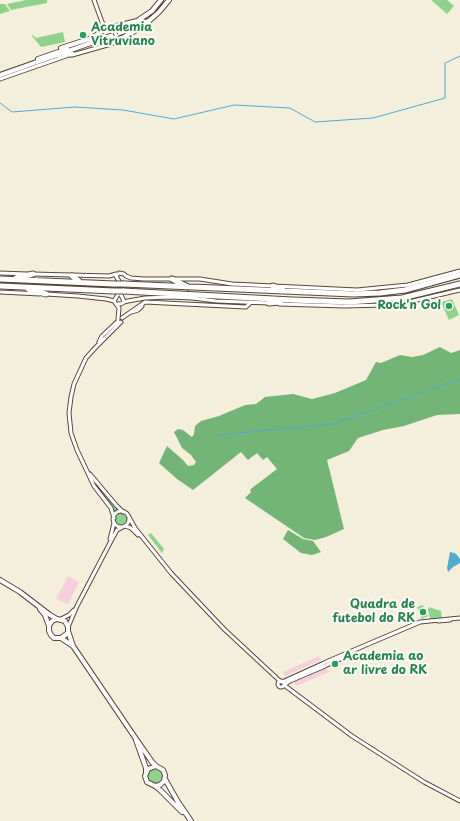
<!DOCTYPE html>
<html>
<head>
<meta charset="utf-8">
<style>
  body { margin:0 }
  canvas { display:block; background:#f4efdb }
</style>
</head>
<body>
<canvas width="460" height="821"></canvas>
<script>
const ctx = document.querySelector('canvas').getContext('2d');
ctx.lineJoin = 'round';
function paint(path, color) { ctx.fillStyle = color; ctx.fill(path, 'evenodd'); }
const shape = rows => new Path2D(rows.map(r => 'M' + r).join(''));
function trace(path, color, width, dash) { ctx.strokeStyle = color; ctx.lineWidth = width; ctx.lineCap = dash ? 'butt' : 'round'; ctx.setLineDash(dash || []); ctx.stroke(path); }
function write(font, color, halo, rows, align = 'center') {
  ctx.font = font + ' "Playpen Sans",sans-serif'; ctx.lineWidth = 4; ctx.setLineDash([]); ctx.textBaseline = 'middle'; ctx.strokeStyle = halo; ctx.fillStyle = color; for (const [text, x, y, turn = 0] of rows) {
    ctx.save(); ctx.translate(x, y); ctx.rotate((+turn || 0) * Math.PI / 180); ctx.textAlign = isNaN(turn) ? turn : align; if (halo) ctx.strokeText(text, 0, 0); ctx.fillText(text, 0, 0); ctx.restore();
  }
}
const built = shape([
  [68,576,79,582,68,604,56,599],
  [319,656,321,660,285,676,283,672],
  [327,668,329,672,296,686,294,682]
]);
const green = shape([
  [26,0,47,0,47,3,11,10,7,4],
  [431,0,447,0,454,6,447,14],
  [0,4,5,4,10,11,0,14],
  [63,32,65,42,41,47,32,36,33,35,36,38],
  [452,299,459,315,449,320,441,302],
  [89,474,117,509,119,511,113,514,112,510,95,486],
  '114 519a7 7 0 1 1 14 0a7 7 0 1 1-14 0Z',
  [151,533,164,549,162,553,148,535],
  [423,605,428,616,422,619,417,607],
  [429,607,441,611,442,618,430,619,428,609],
  [155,767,162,770,164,779,156,785,149,782,147,776,149,771]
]);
const forest = shape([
  [440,347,451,353,460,350,460,414,437,415,404,426,383,430,358,438,349,451,327,460,344,529,326,537,315,540,304,538,245,498,251,492,250,490,252,488,277,469,267,457,263,460,257,453,248,460,241,452,193,490,177,479,159,463,167,446,183,460,188,466,194,465,196,462,191,455,182,448,174,432,178,429,183,430,192,437,194,434,195,426,201,421,219,416,245,405,256,404,265,397,293,394,312,399,335,393,366,380,376,362,381,363,400,355,412,357,423,355],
  [288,530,303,539,313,541,321,552,312,555,301,553,283,539]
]);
const water = shape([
  [450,552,454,553,456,554,460,559,460,563,453,567,448,572,447,568]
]);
const stream = shape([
  [0,103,12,112,75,107,123,110,174,119,234,105,290,108,315,122,373,118,445,98,445,63,460,56],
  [219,435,333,424,460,379]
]);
const secondary = shape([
  [94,0,102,22,105,26,108,28],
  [72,55,111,44,115,42,116,35],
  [0,79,66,56],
  [0,273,27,274],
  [33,274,109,276,116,274],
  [0,292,40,294],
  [46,294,78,296,106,299,114,301,116,304,120,304,123,303,124,301,121,295,121,290],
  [114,301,119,293,120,283,116,276,119,273,124,274,126,276,131,278,144,279,200,279,232,284,357,290,408,285,460,271],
  [124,302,128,301,145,298,169,297,192,298,216,301,269,303],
  [116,304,119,308,118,319],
  [279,304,344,306,386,305,413,301,460,290],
  [132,312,138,310,142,306],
  [122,318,145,302,246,307,251,302],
  [99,342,102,336,118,321],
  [90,474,116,505,123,512],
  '113 519a8 8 0 1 1 16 0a8 8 0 1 1-16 0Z',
  [129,517,135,528,171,573,224,629,281,682],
  [114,518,111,508,94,486,77,450,71,433,69,413,71,397,74,384,86,358,96,347,121,322],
  [125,526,131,528,138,535],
  [110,539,114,523],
  [61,619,69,615,74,610],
  [438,621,450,620],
  [68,627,77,606,111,541,117,530,123,527],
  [326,662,420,622,460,618],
  [327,665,345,657],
  [325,666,290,681,284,685,352,736,424,782,460,801],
  '278 684a3 3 0 1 1 6 0a3 3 0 1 1-6 0Z',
  [282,682,324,663]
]);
const primary = shape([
  [115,42,149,23],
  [61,48,92,38,105,29,137,21,152,11,161,0],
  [60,56,73,54],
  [38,59,67,49],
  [0,75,136,27,150,20,159,12,169,0],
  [0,580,20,592,50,615,57,619],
  [40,609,45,615,49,626],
  [68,631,73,646,134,736,152,762,156,766,163,770,165,775,164,781,160,785,155,786,147,782,145,776,148,769,156,766],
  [61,638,68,633,68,627,65,621,57,619,52,621,49,626,49,631,51,635,54,638,61,638,73,646],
  [136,740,146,768,146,772],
  [165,779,178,802,191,821],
  [155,786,160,790,182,812]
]);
const highway = shape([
  [72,276,79,281],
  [16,278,33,274],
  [0,279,114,284],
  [172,279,188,287],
  [124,284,353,294,380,293,405,290,460,275],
  [0,286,114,291],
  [273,286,283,290],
  [28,289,46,294],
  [123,291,292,300,349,302,402,298,460,284],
  [269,303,280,302]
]);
const secondaryBridge = shape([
  [114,30,116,35],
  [99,35,100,41]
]);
const highwayBridge = shape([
  [114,284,124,284],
  [114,291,123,291]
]);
const markers = [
  [83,35,4,"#2e9e5b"],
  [449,306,4,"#2e9e5b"],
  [423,612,4,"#2e9e5b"],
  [335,664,4,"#2e9e5b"]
];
const leisureNames = [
  ["Academia",91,28],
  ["Vitruviano",91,42],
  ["Rock'n Gol",441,306,"right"],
  ["Quadra de",415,605,"right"],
  ["futebol do RK",415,619,"right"],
  ["Academia ao",343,657],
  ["ar livre do RK",343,671]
];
paint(built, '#f5cfdb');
paint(green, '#8fd28b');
paint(forest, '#73b477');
paint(water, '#51abce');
trace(stream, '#51abce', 1);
trace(secondary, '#57483a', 5);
trace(primary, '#57483a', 6);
trace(highway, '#57483a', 7);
trace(secondary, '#fff', 3);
trace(primary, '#fff', 4);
trace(highway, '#fff', 5);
trace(secondaryBridge, '#57483a', 5, []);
trace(highwayBridge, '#57483a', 7, []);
trace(secondaryBridge, '#fff', 3);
trace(highwayBridge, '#fff', 5);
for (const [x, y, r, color] of markers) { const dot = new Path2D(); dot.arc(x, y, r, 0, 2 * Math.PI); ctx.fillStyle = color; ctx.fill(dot); trace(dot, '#fdfcf7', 1.5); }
write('bold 12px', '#27864d', '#fdfcf7', leisureNames, 'left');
</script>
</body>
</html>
